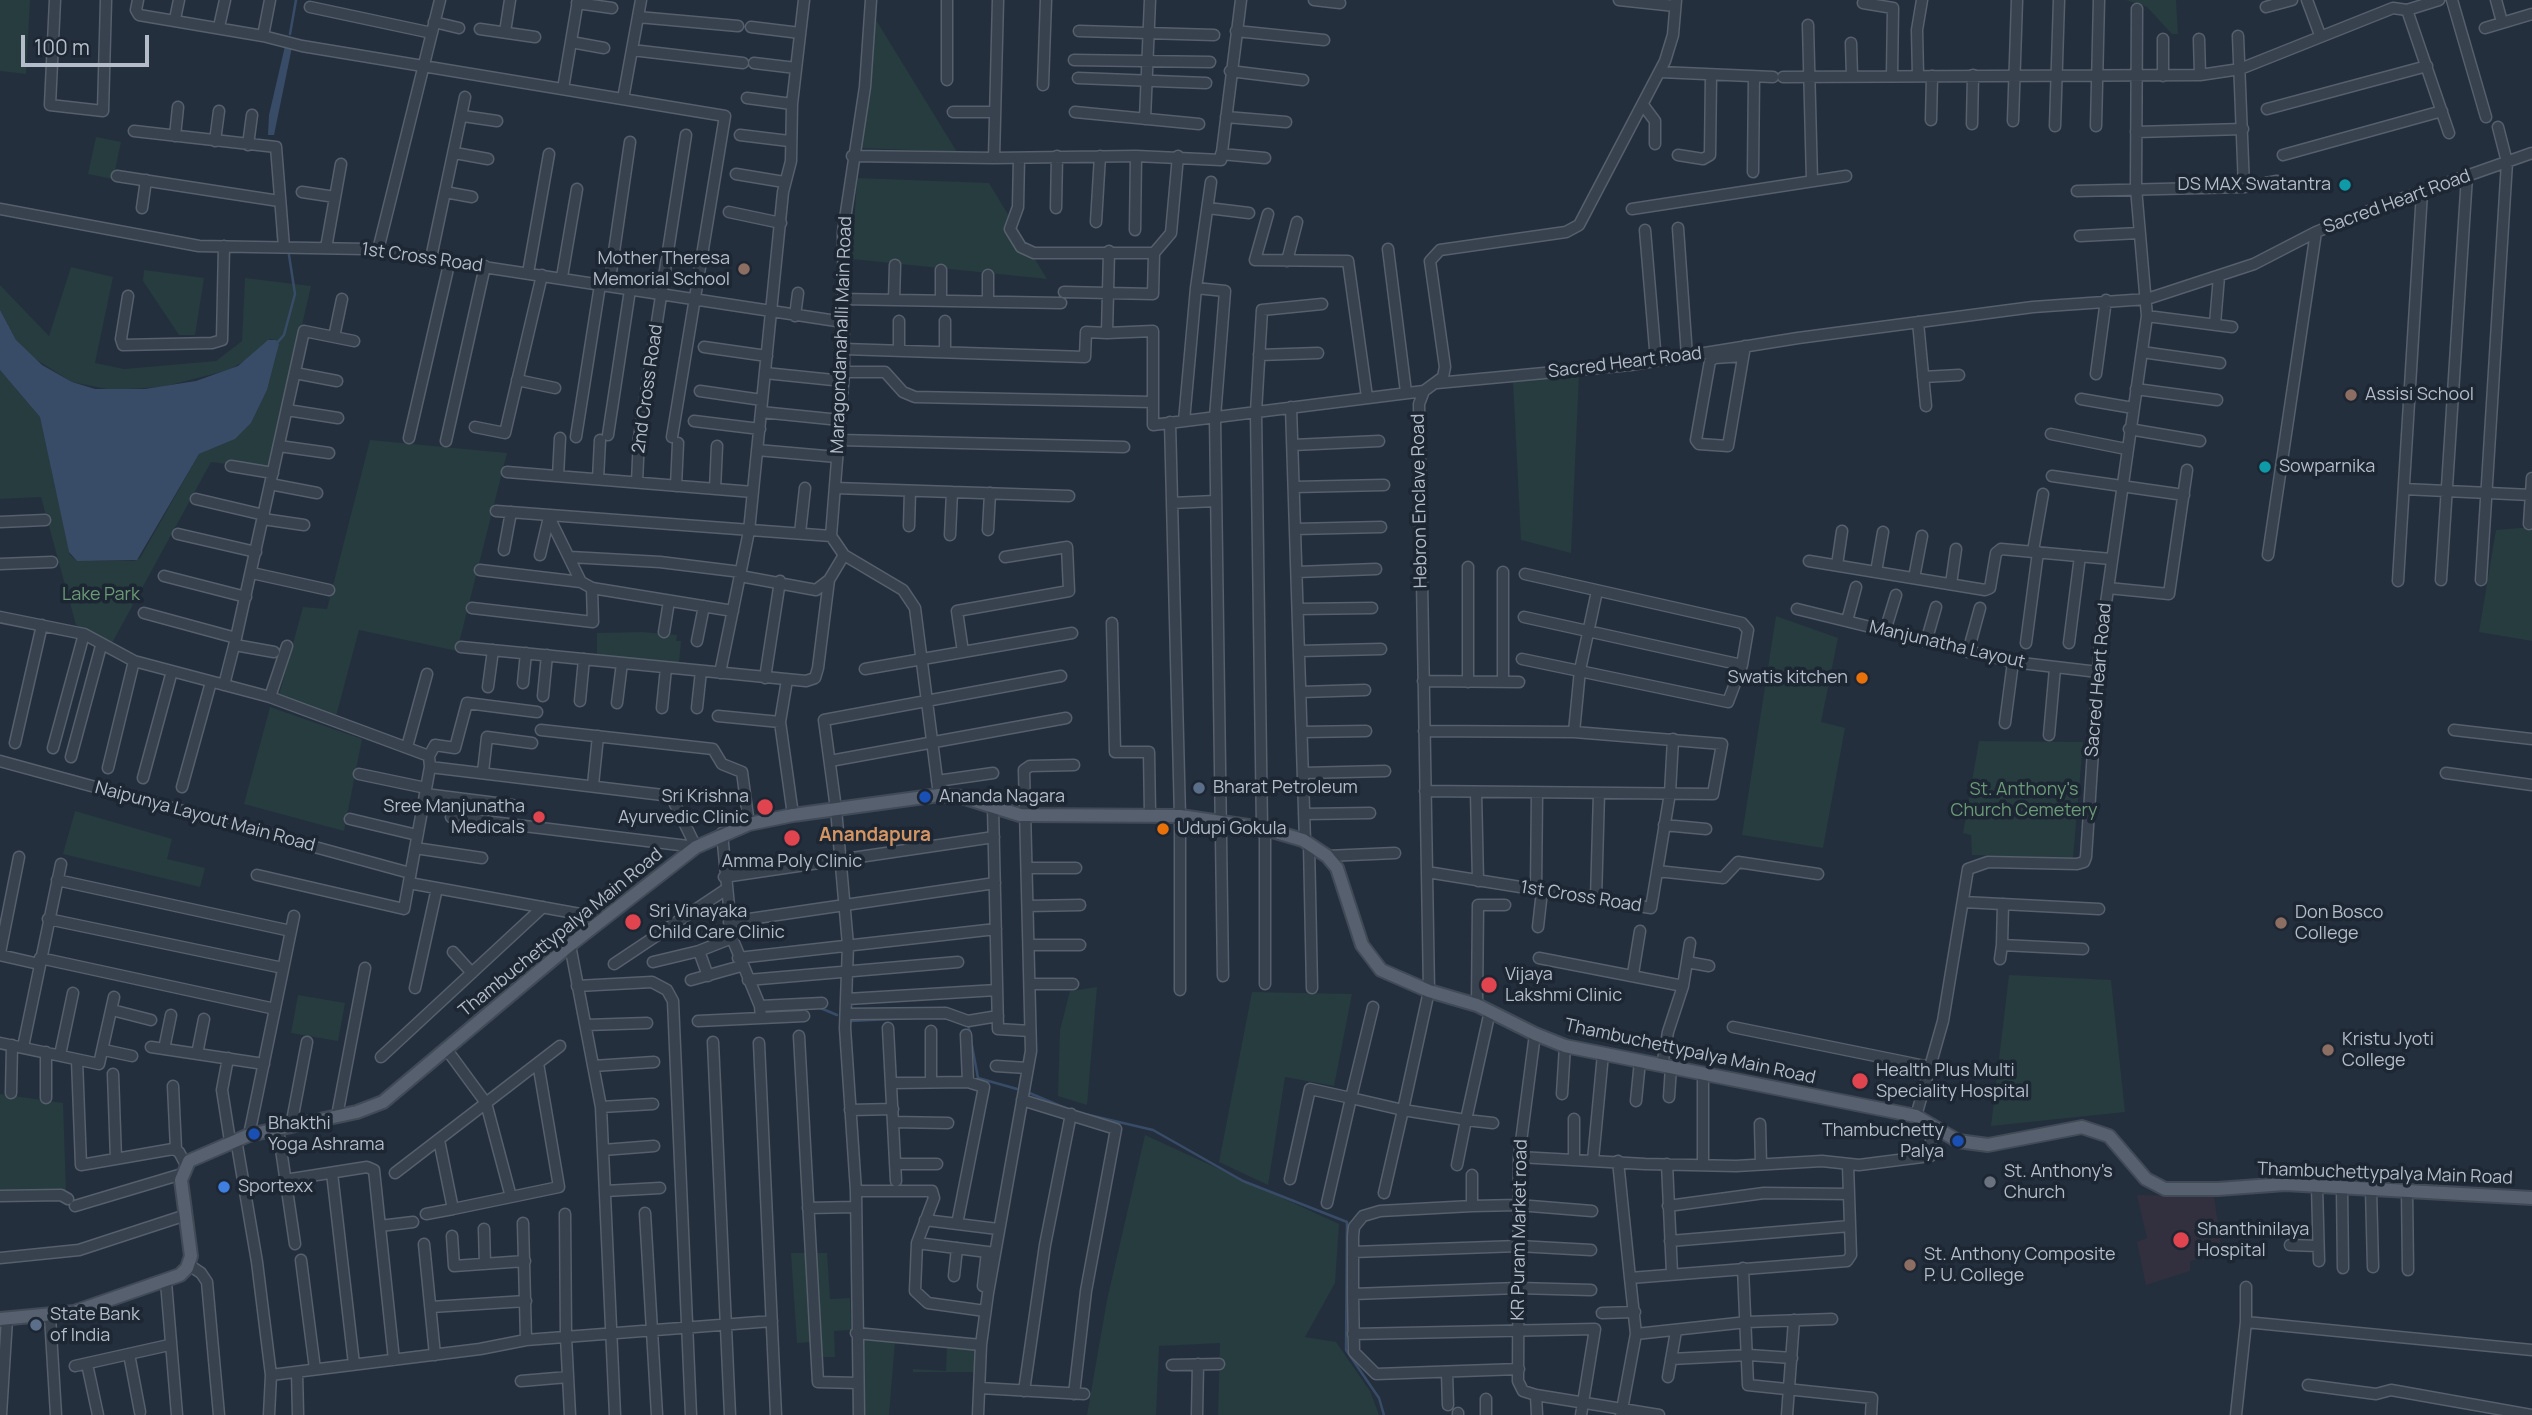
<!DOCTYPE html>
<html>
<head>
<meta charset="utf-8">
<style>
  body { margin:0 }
  #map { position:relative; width:2532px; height:1415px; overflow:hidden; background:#242f3e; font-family:Manrope,sans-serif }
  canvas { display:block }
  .scale { position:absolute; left:21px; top:35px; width:128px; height:32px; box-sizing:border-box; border:4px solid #b4bcc9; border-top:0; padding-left:9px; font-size:21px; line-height:24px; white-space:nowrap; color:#b4bcc9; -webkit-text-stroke:5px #1d2633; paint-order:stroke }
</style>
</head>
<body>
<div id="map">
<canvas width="2532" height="1415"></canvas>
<div class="scale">100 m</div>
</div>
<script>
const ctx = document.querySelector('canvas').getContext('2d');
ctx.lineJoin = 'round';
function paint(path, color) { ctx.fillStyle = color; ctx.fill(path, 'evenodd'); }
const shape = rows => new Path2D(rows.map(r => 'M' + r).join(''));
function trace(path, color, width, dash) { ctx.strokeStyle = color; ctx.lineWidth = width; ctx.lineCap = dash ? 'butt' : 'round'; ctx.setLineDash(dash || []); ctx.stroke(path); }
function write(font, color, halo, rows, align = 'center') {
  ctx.font = font + ' Manrope,sans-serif'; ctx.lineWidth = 7; ctx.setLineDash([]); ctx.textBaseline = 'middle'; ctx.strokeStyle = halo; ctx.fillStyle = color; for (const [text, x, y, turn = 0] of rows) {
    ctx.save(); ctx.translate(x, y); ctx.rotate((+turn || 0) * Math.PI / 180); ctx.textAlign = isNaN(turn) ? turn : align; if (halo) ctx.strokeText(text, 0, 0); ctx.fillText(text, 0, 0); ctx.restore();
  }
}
const medical = shape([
  [2137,1195,2214,1196,2222,1254,2190,1261,2190,1271,2146,1285,2137,1242,2147,1238]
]);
const green = shape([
  [0,0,30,0,26,74,0,71],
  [2126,0,2176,0,2178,34,2172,34,2147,7],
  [876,20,957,152,861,148],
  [96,137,121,142,113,179,88,174],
  [857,178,989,183,1047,279,852,259],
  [71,267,113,277,95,363,124,369,216,361,242,341,245,278,311,286,269,469,211,462,112,643,76,625,41,497,0,499,0,370,40,417,70,555,77,561,134,561,140,558,199,454,235,439,251,423,267,390,277,352,276,340,270,339,253,356,229,370,162,387,112,390,72,382,32,357,16,340,0,310,0,285,49,336],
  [144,270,204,278,195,335,179,335,143,281],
  [1579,375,1571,553,1521,540,1513,381],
  [370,440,507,453,457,651,359,630,336,716,279,695,303,607,327,609],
  [2532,527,2532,641,2479,632,2496,530],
  [1776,616,1838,638,1821,722,1845,728,1823,848,1742,835],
  [642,632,677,635,676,641,681,641,679,664,597,656,597,633],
  [270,707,362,739,344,831,244,804],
  [1979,741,2083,742,2073,858,1972,855,1971,835,1963,833],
  [75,811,172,839,167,859,205,868,200,887,63,854],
  [2009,975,2111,980,2125,1112,1991,1126],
  [1097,987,1087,1105,1058,1096,1060,1030,1070,991],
  [1252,992,1352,994,1334,1086,1285,1077,1268,1185,1219,1162],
  [298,995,345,1003,338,1041,291,1033],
  [0,1094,63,1103,66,1192,0,1190],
  [1145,1135,1339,1224,1335,1283,1305,1337,1336,1342,1370,1391,1379,1415,1218,1415,1220,1343,1159,1346,1156,1415,1087,1415,1107,1300],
  [791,1253,827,1253,830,1299,850,1298,851,1330,834,1331,835,1357,814,1357,812,1342,797,1343],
  [860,1337,895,1341,889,1415,863,1415],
  [947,1344,975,1346,974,1372,913,1372,913,1369,946,1371]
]);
const water = shape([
  [285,46,292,47,274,135,268,135,269,115],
  [0,310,16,340,42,365,72,382,95,389,145,389,196,381,238,366,268,340,276,340,279,344,267,390,251,423,235,439,199,454,137,560,77,561,69,552,40,417,0,370]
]);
const stream = shape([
  [290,34,296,0],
  [277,218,278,239],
  [276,344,284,335,295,294,289,255],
  [818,1007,837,1015],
  [938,1017,952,1020],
  [851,1021,910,1018],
  [968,1024,978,1078,1017,1089],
  [1027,1092,1070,1110],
  [1076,1112,1153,1130,1243,1181,1347,1222,1346,1350,1379,1398,1384,1415]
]);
const minor = shape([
  [55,0,50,105,103,111,106,0],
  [138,0,136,10,139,15,263,36,302,46,725,116,672,437],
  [871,0,865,87,843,232,844,372,831,536,844,555,903,590,915,608,939,795],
  [1314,0,1340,3],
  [1619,0,1675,6],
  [2307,0,2320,35],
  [2452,0,2486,117],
  [2496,0,2502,22],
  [577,3,612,8],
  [1863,3,1893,8,1892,76],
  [310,7,432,33],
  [2266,7,2292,0],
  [2407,10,2449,133],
  [638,17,738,26],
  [175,19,179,0],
  [434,22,459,28],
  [1808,25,1812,181],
  [219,27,225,0],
  [751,27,800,33],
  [2485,28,2532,14],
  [480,29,535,37],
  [1079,31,1214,35],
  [1236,31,1324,40],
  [505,32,510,0],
  [263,36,270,0],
  [2238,36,2244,187],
  [2163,39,2163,76],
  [2199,39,2200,75],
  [571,42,604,48],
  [1851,43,1852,76],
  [632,50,743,63],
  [1074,60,1210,62],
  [754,63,796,68],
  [1230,71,1303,80],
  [1660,72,1773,77],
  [1918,76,1917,30,1922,0],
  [1783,77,2200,75,2240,69,2393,8,2407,10,2439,0],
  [1078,78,1206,83],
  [947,80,947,0],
  [1043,85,1046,0],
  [563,89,578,0],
  [747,98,792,104],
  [623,99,641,0],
  [1643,105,1655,121,1655,144],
  [2267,109,2427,66],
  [953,112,995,112],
  [1075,112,1199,124],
  [463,116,497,121],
  [1226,117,1286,122],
  [1145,119,1150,0],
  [1931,120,1932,76],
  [2013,121,2017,0],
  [1972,124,1973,75],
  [2055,126,2059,0],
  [2096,126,2099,0],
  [134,131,276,147,284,247],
  [2136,132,2243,129],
  [740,135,789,141],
  [175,136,178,107],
  [215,141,219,111],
  [248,145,252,115],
  [455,153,488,159],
  [1221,154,1265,158],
  [1678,155,1703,159,1710,155,1711,75],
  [2283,155,2442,111],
  [852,156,994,158,1136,156,1221,160,1241,0],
  [994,158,998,0],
  [1019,158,1018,207,1010,229,1021,247,1034,253,1154,253,1171,233,1178,156],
  [1753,172,1754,77],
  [736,174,784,182],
  [117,176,279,201],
  [2077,191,2244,187,2277,181],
  [302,192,335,197],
  [445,192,472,197],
  [142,208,146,180],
  [1056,208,1057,156],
  [1208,208,1249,213],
  [0,209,199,246,366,249,843,322],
  [1632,209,1846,176],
  [729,212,781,223],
  [1268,214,1255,260,1348,261,1367,397],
  [1096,222,1100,156],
  [1678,228,1687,356],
  [1135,230,1136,156],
  [1645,230,1656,361],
  [2080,236,2139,233],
  [326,248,341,164],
  [1388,249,1406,392],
  [378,250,440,0],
  [431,258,465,97],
  [1287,261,1297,222],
  [528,273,549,154],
  [562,277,577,189],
  [609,286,630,142],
  [1196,288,1225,291,1215,417,1223,976],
  [1064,292,1153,294,1154,253],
  [128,296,121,339,123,345,212,343,222,340,224,246],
  [842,299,1061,303],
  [894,300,895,265],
  [941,301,941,270],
  [988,302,988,275],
  [795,316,798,293],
  [2147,316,2232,327],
  [1918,322,1926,406],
  [2215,324,2219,276],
  [1107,333,1153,331,1153,425,1424,391],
  [334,337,342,299],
  [704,347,767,356],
  [844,349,1085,357,1086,332,1107,333,1109,251],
  [899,351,899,321],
  [945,352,945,321],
  [2142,352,2220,363],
  [1259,355,1318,353],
  [1743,356,1715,358,1710,361,1696,440,1699,444,1728,446,1745,346],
  [844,372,885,372,903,392,915,397,1152,402],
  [295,373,337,381],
  [765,373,843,381],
  [2096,374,2106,300],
  [1923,377,1959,375],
  [517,380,555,388],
  [1437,383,1630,365,1798,338,2033,307,2147,299,2254,264,2316,232,2384,205,2532,153],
  [2136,389,2217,400],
  [700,391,762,400],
  [2081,399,2133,408],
  [1291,407,1305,841],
  [287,410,338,418],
  [761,412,840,420],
  [694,421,760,429],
  [1184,421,1196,288,1211,182],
  [1170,422,1180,816,1180,990],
  [475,427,505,433,542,275],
  [2129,429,2200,441],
  [2051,434,2126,449],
  [608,435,630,290],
  [576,437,600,285],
  [409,438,450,260],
  [839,440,1124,447],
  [446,441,485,266],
  [1293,445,1379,441],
  [279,446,329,453],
  [757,450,837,457],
  [231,466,273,473],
  [507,472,753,492],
  [558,476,560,438],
  [2052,476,2184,495],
  [598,479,600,440],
  [637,482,639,438,686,135],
  [270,484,317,493],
  [676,486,678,443],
  [1294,487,1384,485],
  [835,488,1069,496],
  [715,489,717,446],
  [2404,489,2531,495],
  [196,499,264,515],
  [1172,503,1215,501],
  [496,511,831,536],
  [549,517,581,582],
  [263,519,304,525],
  [0,522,45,520],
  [2529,524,2532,478],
  [909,526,910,491],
  [1295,529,1381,527],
  [988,530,990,493],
  [800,533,805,488],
  [178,534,256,552],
  [950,535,952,492],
  [504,550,511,512],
  [2033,551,2043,494],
  [540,555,549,517],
  [2268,555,2316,232],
  [570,557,660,562,741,572],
  [1809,561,1985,590,1990,588,1996,553,2001,549,2111,559],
  [0,564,52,562],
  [1837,565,1842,531],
  [480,570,581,582,592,588,733,611],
  [1297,572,1376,569],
  [1503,572,1503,682],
  [1876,572,1883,532],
  [252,573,329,590],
  [164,576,246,597],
  [740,576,816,590,829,580,844,555],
  [1914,578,1922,536],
  [2441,580,2467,176],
  [2481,580,2507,162,2498,127],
  [2398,581,2422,192],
  [1951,584,1956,549],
  [2108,588,2169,594,2187,470],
  [472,608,593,622,592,588],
  [1298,609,1372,608],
  [1797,609,2013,662,2098,672],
  [144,613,236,638,224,685],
  [0,617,84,634,134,661,270,697,429,756,430,767,404,909,257,875],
  [1524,617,1742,665],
  [1847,621,1856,587],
  [1112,623,1115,752,1149,752,1150,814],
  [1885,631,1896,595],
  [664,632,669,601],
  [236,638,304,331,354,341],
  [697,641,704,606],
  [1926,642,1936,607],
  [2026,643,2038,552],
  [2069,643,2080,556],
  [235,645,274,652],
  [461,647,806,681,815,678,818,668,829,580],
  [1299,651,1381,649],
  [963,652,957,611,1069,591,1067,547,1005,557],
  [1968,652,1980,608],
  [1522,659,1728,702,1742,665,1748,630,1742,623,1525,574],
  [865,669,1072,633],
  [720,673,749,531,783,192,791,161,792,104,804,0],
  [765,678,780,581],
  [787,680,780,722,793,815],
  [1423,681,1519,682],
  [1468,682,1468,567],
  [523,683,526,653],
  [488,687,493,650],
  [1301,692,1365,690],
  [543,696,547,655],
  [270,697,287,646],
  [580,701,584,659],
  [617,703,622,663],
  [662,708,666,668],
  [697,708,701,671],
  [718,716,780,722],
  [2005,723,2013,662],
  [541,730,713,749,722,764,742,772,749,824],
  [2454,730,2532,739],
  [1424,731,1574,732,1722,744,1713,794,1425,791],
  [1302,732,1366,731],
  [1574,732,1580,670,1597,591],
  [2049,735,2055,668],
  [15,743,42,625],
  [407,747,427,674],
  [53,748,84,634],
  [429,756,435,745,455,748,467,703,537,712],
  [71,757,101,646],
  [0,761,410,873],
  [830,761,1066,718],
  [430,767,671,796,696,847],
  [108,768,134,661],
  [483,772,487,737,532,743],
  [1303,773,1385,771],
  [2446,773,2532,785],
  [359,774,426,788],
  [143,778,172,671],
  [937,781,993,773],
  [593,785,598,736],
  [182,787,211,682],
  [1476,792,1478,881],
  [425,794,512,805],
  [993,807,998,1029,1030,1031],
  [1304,814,1370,813],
  [451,817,696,847],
  [350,819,417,835],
  [1664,825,1706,829],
  [1262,828,1256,412,1262,310,1322,304],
  [722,833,732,938,760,1006,761,1018],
  [1309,844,1312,988],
  [415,848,482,858],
  [1327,856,1395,853],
  [1028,868,1076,868],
  [1657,871,1723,878,1738,862,1818,874],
  [1427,872,1651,908,1670,793,1673,739],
  [724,877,994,837],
  [57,880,291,931],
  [409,883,602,918],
  [1536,890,1537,793],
  [1596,899,1599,793],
  [1963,902,2099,909],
  [2003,904,2002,945,2083,949],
  [1028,906,1080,905],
  [48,919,283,968],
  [729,922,995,883],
  [1538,927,1542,891],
  [570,945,601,1107,615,1415],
  [1029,945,1080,945],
  [699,951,708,976],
  [453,952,472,973],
  [0,953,19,857],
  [0,955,39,964],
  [40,958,275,1009],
  [738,958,996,929],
  [1539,958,1683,986],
  [2000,959,2002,945],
  [653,962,699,951,732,938],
  [1687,962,1709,966],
  [614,964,725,890],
  [1633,974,1640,931],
  [691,980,741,966],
  [748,980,958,962],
  [1030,984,1073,984],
  [1265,984,1265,828],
  [577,986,652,982,667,990,673,1001,691,1415],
  [415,988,437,888],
  [847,999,997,990],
  [1477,1005,1478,905,1505,905],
  [760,1006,822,1003],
  [1373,1007,1351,1098,1403,1110,1384,1193],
  [112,1010,151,1020],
  [1490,1011,1466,1120,1403,1110,1429,991,1419,404,1424,391,1443,377,1445,367,1430,261,1440,250,1566,232,1579,225,1665,61,1673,35,1676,0],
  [846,1014,946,1013,968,1021,998,1016],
  [698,1021,804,1016],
  [586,1025,647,1023],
  [1733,1027,1930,1067],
  [888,1028,896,1181],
  [931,1031,931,1081],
  [1535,1034,1519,1157,1518,1381,1523,1391,1536,1395,1537,1415],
  [966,1035,968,1082],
  [799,1036,818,1382,858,1383],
  [713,1042,730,1415],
  [0,1043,99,1064,114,997],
  [759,1043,776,1415],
  [23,1047,61,864],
  [151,1047,264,1064],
  [164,1049,171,1015],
  [104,1050,132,1056],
  [447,1050,486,1103,560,1046],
  [197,1054,204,1019],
  [60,1055,73,993],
  [381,1057,543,907],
  [228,1058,222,1090,230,1141],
  [77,1060,81,1165,173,1149,179,1152,186,1165],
  [593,1066,654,1062],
  [996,1066,1027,1068],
  [1662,1066,1668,1032,1683,986,1690,943],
  [113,1074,116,1159],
  [891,1083,968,1082,984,1087,957,1224],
  [173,1086,176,1149],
  [11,1093,12,1045],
  [1562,1094,1565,1046],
  [1669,1097,1671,1067],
  [46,1098,46,1052],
  [1022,1100,1116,1129,1086,1291,1074,1394],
  [1636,1101,1640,1061],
  [601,1107,653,1104],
  [850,1110,893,1109],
  [337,1116,365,968],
  [1916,1116,1943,1021,1968,869,1988,862,2077,864,2084,862,2086,857,2100,645,2147,316,2136,188,2137,9],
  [893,1122,948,1123],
  [1760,1124,1761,1164],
  [291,1126,307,1042],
  [278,1129,295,1244],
  [249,1135,294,916],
  [236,1139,257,1262,271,1375,269,1415],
  [603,1150,654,1146],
  [1519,1157,1645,1164,1736,1166,1822,1161,1859,1165,1930,1156,1932,1124],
  [1574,1160,1574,1119],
  [1593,1160,1603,1054],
  [1618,1161,1630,1278],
  [895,1164,937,1164],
  [1667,1164,1672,1273],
  [1703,1164,1703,1074],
  [1457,1165,1466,1120,1493,1123],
  [332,1173,354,1364],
  [395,1173,486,1103,511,1197,453,1209,439,1140],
  [1290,1179,1310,1089,1351,1098,1327,1203],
  [285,1180,367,1167,374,1170,394,1360],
  [2317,1186,2319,1261],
  [2342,1187,2343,1268],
  [2371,1189,2373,1267],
  [605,1191,660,1188],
  [856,1191,932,1191,934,1198,917,1243,915,1291,928,1303,985,1311],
  [2407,1191,2408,1270],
  [0,1196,61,1195,68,1199],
  [511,1197,559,1187,538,1063],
  [75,1206,182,1174],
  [1472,1206,1472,1175],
  [1668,1206,1764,1193,1849,1194],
  [808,1208,854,1207],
  [645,1213,657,1415],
  [426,1214,453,1209],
  [565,1214,566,1337,570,1415],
  [925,1220,998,1229],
  [523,1223,526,1340],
  [380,1226,413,1222],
  [484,1229,485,1264],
  [452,1236,454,1266,525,1261],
  [1670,1241,1850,1226],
  [917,1243,995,1253],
  [424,1244,435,1355],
  [2290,1245,2318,1246],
  [1353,1252,1518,1246,1591,1250],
  [0,1258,79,1250,186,1215],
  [301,1260,315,1369],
  [189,1265,201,1273,207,1282,219,1415],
  [1743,1268,1748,1385,1872,1398,1871,1415],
  [954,1276,957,1248],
  [166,1282,177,1415],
  [983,1286,987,1252],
  [1353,1294,1353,1236,1354,1227,1363,1216,1380,1211,1472,1206,1518,1205,1592,1211],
  [431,1307,526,1301],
  [1602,1313,1635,1312],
  [50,1316,56,1415],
  [2246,1322,2532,1350],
  [856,1333,981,1345],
  [1353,1334,1595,1329,1581,1415],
  [1636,1334,1747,1322,1832,1319],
  [129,1354,140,1412],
  [1671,1359,1749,1355,1792,1358],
  [87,1364,98,1415],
  [1172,1365,1219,1364],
  [75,1366,169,1345],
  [1519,1369,1376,1374,1354,1352,1353,1294,1518,1288,1591,1290],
  [297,1372,298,1415],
  [1447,1373,1448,1405],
  [271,1375,480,1349,526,1340,772,1321],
  [1668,1377,1676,1331],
  [521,1381,568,1377],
  [2308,1385,2376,1394,2391,1390,2532,1415],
  [980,1388,1084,1394],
  [1024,1391,1045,1245,1071,1114],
  [1536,1395,1659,1415],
  [1458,1413,1458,1415],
  [1,1415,7,1319],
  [859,1415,856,1191,845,1028,848,945,836,809,824,720,1061,676],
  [978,1415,981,1345,988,1293,1031,1051,1024,770,1030,766,1074,765],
  [1197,1415,1198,1364],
  [1486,1415,1486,1399],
  [1621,1415,1636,1334,1630,1278,1847,1261,1851,1255,1848,1165],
  [1787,1415,1794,1320],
  [2236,1415,2246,1322,2246,1287]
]);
const major = shape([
  [0,1319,74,1312,180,1275,187,1268,191,1256,181,1180,189,1161,249,1135,357,1112,383,1102,570,945,696,847,749,824,793,815,939,795,962,797,1020,815,1180,816,1262,828,1303,840,1327,856,1337,868,1362,945,1381,970,1429,991,1477,1005,1535,1034,1565,1046,1916,1116,1958,1141,1988,1145,2082,1127,2109,1136,2146,1179,2165,1189,2218,1189,2285,1184,2532,1198]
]);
const markers = [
  [2345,185,7,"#0f9aa8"],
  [744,269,7,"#8d6e63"],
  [2351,395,7,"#8d6e63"],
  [2265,467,7,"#0f9aa8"],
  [1862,678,7,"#e8710a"],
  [1199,788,7,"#5c6f8a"],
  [925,797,7,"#1a4fb4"],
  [765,807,9,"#e0444e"],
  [539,817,7,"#e0444e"],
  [1163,829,7,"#e8710a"],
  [792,838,9,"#e0444e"],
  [633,922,9,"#e0444e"],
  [2281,923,7,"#8d6e63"],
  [1489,985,9,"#e0444e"],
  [2328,1050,7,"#8d6e63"],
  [1860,1081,9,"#e0444e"],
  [254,1134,7,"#1a4fb4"],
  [1958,1141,7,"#1a4fb4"],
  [1990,1182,7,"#6b7280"],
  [224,1187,7,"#3f7fe0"],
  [2181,1240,9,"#e0444e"],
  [1910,1265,7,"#8d6e63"],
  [36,1325,7,"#5c6f8a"]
];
const poiNames = [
  ["DS MAX Swatantra",2331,185,"right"],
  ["Mother Theresa",730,259,"right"],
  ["Memorial School",730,280,"right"],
  ["Assisi School",2365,395],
  ["Sowparnika",2279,467],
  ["Swatis kitchen",1848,678,"right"],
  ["Bharat Petroleum",1213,788],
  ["Sri Krishna",749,797,"right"],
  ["Ayurvedic Clinic",749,818,"right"],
  ["Ananda Nagara",939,797],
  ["Sree Manjunatha",525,807,"right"],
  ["Medicals",525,828,"right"],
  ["Udupi Gokula",1177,829],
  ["Amma Poly Clinic",792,862,"center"],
  ["Sri Vinayaka",649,912],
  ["Child Care Clinic",649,933],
  ["Don Bosco",2295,913],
  ["College",2295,934],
  ["Vijaya",1505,975],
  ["Lakshmi Clinic",1505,996],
  ["Kristu Jyoti",2342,1040],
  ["College",2342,1061],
  ["Health Plus Multi",1876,1071],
  ["Speciality Hospital",1876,1092],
  ["Bhakthi",268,1124],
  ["Yoga Ashrama",268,1145],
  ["Thambuchetty",1944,1131,"right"],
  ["Palya",1944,1152,"right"],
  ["St. Anthony's",2004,1172],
  ["Church",2004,1193],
  ["Sportexx",238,1187],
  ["Shanthinilaya",2197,1230],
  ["Hospital",2197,1251],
  ["St. Anthony Composite",1924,1255],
  ["P. U. College",1924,1276],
  ["State Bank",50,1315],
  ["of India",50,1336]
];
const streetNames = [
  ["Sacred Heart Road",2397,202,-20],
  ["1st Cross Road",422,258,8],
  ["Maragondanahalli Main Road",842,335,-88],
  ["Sacred Heart Road",1625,363,-7],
  ["2nd Cross Road",648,389,-82],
  ["Hebron Enclave Road",1420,501,-91],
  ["Manjunatha Layout",1947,645,13],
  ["Sacred Heart Road",2099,680,-85],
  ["Naipunya Layout Main Road",205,817,15],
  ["1st Cross Road",1581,897,9],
  ["Thambuchettypalya Main Road",561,933,-39],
  ["Thambuchettypalya Main Road",1690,1052,12],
  ["Thambuchettypalya Main Road",2385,1174,2],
  ["KR Puram Market road",1520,1230,-89]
];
const parkNames = [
  ["Lake Park",101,595],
  ["St. Anthony's",2024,790],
  ["Church Cemetery",2024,811]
];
const neighbourhoodNames = [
  ["Anandapura",875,836]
];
paint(medical, '#32303f');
paint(green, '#263c3f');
paint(water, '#394c67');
trace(stream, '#394c67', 2.5);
trace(minor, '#565f6c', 13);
trace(major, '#414a57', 16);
trace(minor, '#38414e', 10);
trace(major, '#56606e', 12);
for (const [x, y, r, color] of markers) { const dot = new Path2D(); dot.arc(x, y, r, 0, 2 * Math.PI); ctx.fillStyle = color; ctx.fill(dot); trace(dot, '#1d2633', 2.5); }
write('18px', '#b4bcc9', '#1d2633', poiNames, 'left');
write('18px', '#b4bcc9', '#1d2633', streetNames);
write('18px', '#6b9a76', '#1d2633', parkNames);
write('bold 19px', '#d59563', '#1d2633', neighbourhoodNames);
</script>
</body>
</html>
